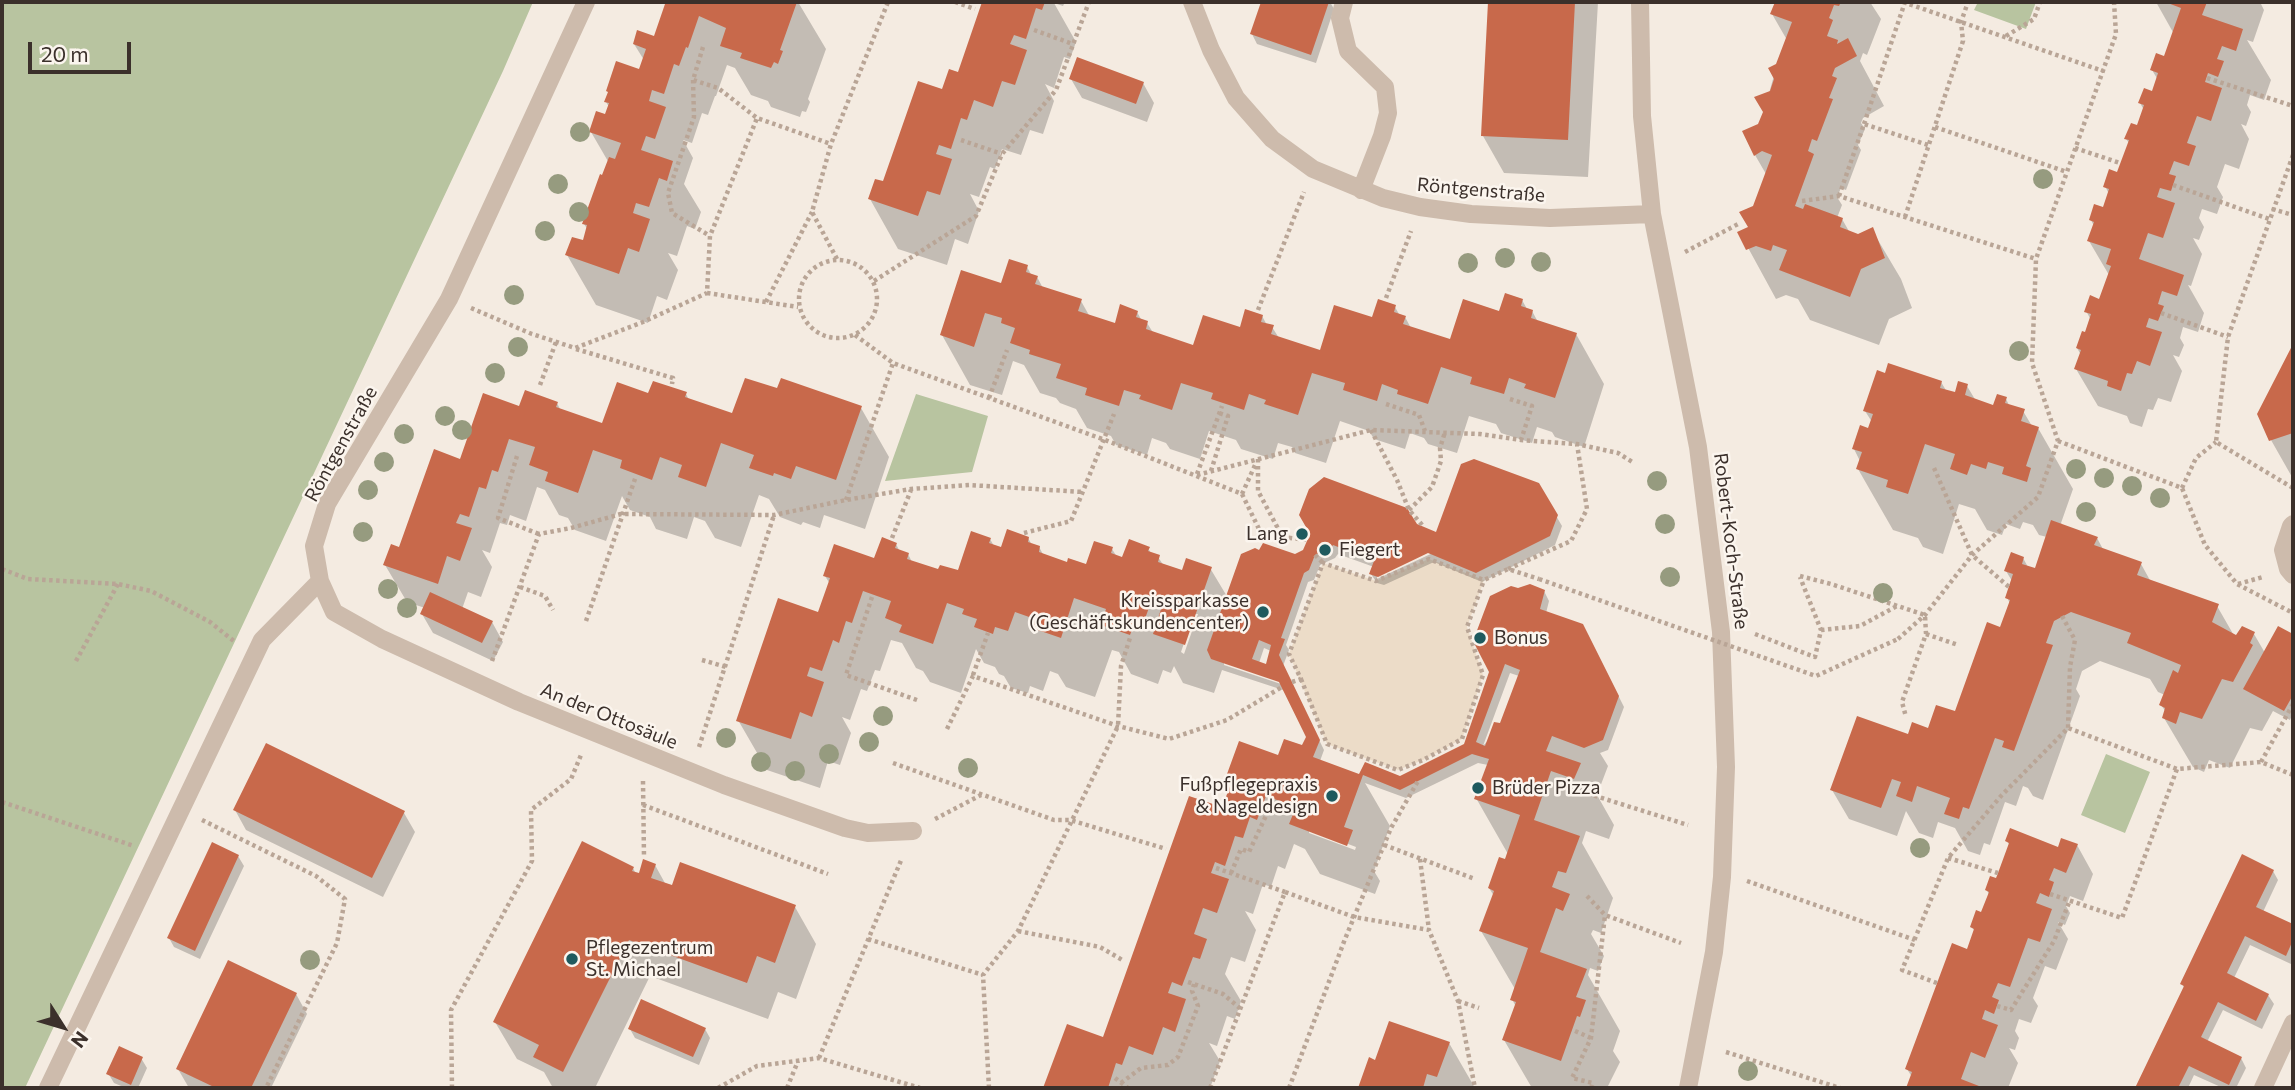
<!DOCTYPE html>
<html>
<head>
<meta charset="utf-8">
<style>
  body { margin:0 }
  #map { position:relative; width:2295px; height:1090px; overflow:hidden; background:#f4ebe1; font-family:Commissioner,sans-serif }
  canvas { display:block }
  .frame { position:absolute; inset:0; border:4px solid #3b302b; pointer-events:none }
  .north { position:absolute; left:28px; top:992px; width:70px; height:70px; -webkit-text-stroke:5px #fbf5ee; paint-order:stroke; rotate:127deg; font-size:19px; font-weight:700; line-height:28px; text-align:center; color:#3b302b }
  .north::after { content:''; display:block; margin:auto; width:24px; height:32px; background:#3b302b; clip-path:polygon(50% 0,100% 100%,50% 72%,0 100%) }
  .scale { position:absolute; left:28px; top:42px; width:103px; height:32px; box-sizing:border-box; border:4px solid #3b302b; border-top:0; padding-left:9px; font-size:21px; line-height:24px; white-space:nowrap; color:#3b302b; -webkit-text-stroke:5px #fbf5ee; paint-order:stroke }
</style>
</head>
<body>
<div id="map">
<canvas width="2295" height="1090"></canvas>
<div class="frame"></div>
<div class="north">N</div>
<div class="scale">20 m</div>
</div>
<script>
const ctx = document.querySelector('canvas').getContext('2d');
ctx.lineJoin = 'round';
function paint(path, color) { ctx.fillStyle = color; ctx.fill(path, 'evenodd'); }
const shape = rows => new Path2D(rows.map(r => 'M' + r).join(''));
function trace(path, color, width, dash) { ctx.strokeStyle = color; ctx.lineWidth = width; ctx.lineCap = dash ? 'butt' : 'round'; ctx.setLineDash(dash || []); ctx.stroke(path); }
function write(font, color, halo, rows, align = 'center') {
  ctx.font = font + ' Commissioner,sans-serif'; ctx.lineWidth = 5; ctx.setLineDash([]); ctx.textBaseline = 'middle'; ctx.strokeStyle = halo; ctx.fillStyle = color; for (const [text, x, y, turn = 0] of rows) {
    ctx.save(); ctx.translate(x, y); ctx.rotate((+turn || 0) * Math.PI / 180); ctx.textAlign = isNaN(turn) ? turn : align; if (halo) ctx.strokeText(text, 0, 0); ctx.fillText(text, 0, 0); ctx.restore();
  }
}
const green = shape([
  [2,2,533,2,503,71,25,1088,2,1088],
  [1978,2,2036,2,2026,29,1974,10],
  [916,394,988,416,972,472,885,481],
  [2106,754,2150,772,2125,833,2081,815]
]);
const plaza = shape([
  [1429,559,1484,580,1467,627,1483,675,1462,739,1423,760,1398,770,1327,744,1289,654,1323,563,1376,581]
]);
const shadow = shape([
  [665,2,798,2,826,49,808,99,810,102,806,112,802,111,800,117,771,107,768,101,751,95,735,68,727,65,716,96,715,96,708,115,702,113,692,143,683,140,693,158,684,184,701,212,695,229,687,226,677,256,668,253,678,270,667,300,657,296,648,323,596,305,567,255,584,243,588,230,584,224,609,163,591,132,606,116,609,107,606,102,640,71,644,60,634,44,655,38,666,7],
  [984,2,1065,2,1063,6,1054,3,1076,42,1070,59,1064,57,1054,88,1045,84,1054,101,1043,134,1030,130,1021,155,1002,149,995,169,990,167,979,197,970,194,979,211,968,244,955,239,947,265,898,249,870,199,884,184,944,92,960,74],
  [1262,2,1330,2,1334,9,1316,63,1257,44,1252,34],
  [1490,2,1598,2,1588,177,1504,173,1483,136],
  [1777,2,1870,2,1881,19,1867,55,1863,53,1860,61,1884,106,1863,118,1861,123,1865,129,1858,145,1861,150,1846,190,1841,188,1837,197,1842,205,1837,218,1842,219,1850,233,1858,236,1872,230,1901,279,1912,308,1889,319,1879,345,1810,320,1798,299,1786,295,1776,299,1740,233,1750,228,1754,208,1766,174,1755,155,1760,125,1777,65,1787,40,1772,14],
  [2156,2,2260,2,2264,10,2253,42,2247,40,2271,80,2264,100,2250,95,2247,105,2251,112,2246,126,2241,124,2249,139,2239,169,2225,164,2217,187,2223,197,2217,214,2202,209,2199,218,2204,227,2199,240,2193,238,2202,254,2191,286,2188,285,2204,313,2198,332,2183,327,2180,338,2184,345,2179,357,2173,355,2182,371,2171,402,2158,398,2153,410,2148,409,2142,427,2130,423,2127,416,2098,406,2076,369,2081,355,2077,348,2086,334,2091,320,2086,311,2100,301,2109,275,2089,241,2094,226,2091,220,2104,210,2109,194,2105,186,2118,174,2129,143,2126,139,2138,128,2144,110,2140,103,2153,93,2158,80,2152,70,2165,58,2174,34],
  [1071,79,1143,83,1154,103,1147,122,1082,98],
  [1027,267,1032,276,1037,277,1043,288,1081,301,1090,317,1116,325,1137,312,1142,321,1147,323,1154,334,1194,347,1241,329,1262,316,1267,325,1272,327,1279,338,1321,352,1395,307,1400,316,1405,317,1411,328,1451,342,1522,300,1527,309,1532,311,1538,322,1576,334,1604,384,1584,447,1555,437,1552,432,1537,427,1532,443,1501,433,1496,424,1469,416,1457,453,1428,444,1424,438,1410,433,1405,449,1374,439,1369,431,1340,421,1326,463,1295,453,1292,447,1278,443,1273,459,1241,449,1236,440,1209,431,1200,459,1170,449,1166,443,1152,438,1147,455,1116,445,1111,436,1087,428,1076,409,1060,403,1056,398,1040,393,1024,365,1013,361,1002,395,970,385,942,335],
  [2293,348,2293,477,2292,477,2271,440,2259,414],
  [1941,382,1947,392,1956,395,1967,386,1976,401,1995,407,2006,399,2010,407,2023,411,2032,426,2038,428,2073,489,2061,523,2063,526,2097,538,2104,551,2141,564,2151,582,2217,606,2236,639,2254,634,2265,653,2278,628,2293,636,2293,713,2290,720,2273,711,2262,731,2250,728,2230,768,2209,760,2204,772,2193,767,2164,718,2166,712,2161,705,2165,695,2158,692,2150,679,2100,661,2082,671,2076,689,2080,696,2043,800,2033,796,2028,788,2023,786,2016,806,2005,802,1990,845,1984,843,1980,855,1968,851,1955,828,1938,822,1933,838,1919,833,1906,811,1897,836,1849,819,1832,790,1909,736,1929,730,1956,714,2001,629,2010,604,2007,597,2012,581,2006,571,2023,558,2028,567,2036,570,2047,537,2039,535,2033,525,2023,522,2020,529,2006,524,2002,535,1987,530,1975,509,1959,504,1943,554,1923,547,1918,538,1893,530,1858,469,1860,461,1854,449,1869,430,1872,422,1865,411],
  [778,391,861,408,889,457,865,529,824,515,820,528,803,522,801,525,780,517,769,499,759,495,741,547,715,538,705,521,694,517,687,539,656,529,650,517,630,510,622,496,606,541,575,530,568,518,559,515,545,490,537,487,526,521,510,515,507,525,500,523,490,553,482,550,492,567,481,597,468,592,462,609,492,622,503,642,493,661,433,633,422,614,425,608,407,602,385,565,400,550,464,462,520,408,557,403,561,411,601,425,649,395,686,394,689,400,733,415],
  [1538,485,1562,526,1555,545,1482,582,1434,562,1384,585,1377,583,1371,574,1374,567,1338,554,1335,558,1320,565,1314,580,1308,582,1286,645,1289,650,1283,666,1324,750,1320,761,1360,776,1365,765,1400,777,1465,746,1491,672,1544,591,1549,601,1546,613,1588,635,1624,707,1608,750,1600,753,1608,766,1597,795,1614,825,1609,839,1586,831,1582,843,1613,898,1601,933,1593,930,1591,934,1604,956,1598,971,1590,968,1588,975,1620,1031,1613,1051,1620,1062,1607,1088,1532,1088,1504,1040,1516,1007,1512,999,1515,989,1481,931,1494,896,1489,888,1508,854,1476,798,1488,765,1478,763,1406,798,1365,783,1390,826,1374,871,1380,881,1375,894,1320,874,1305,849,1294,844,1285,869,1278,866,1271,887,1263,884,1253,914,1245,911,1256,930,1245,962,1231,957,1225,974,1241,1001,1235,1019,1227,1016,1217,1046,1209,1043,1220,1061,1210,1088,1045,1088,1068,1026,1104,1039,1223,809,1233,782,1229,774,1279,758,1301,747,1308,737,1286,691,1222,670,1214,693,1183,683,1174,666,1171,673,1163,670,1158,684,1131,674,1119,652,1112,650,1095,697,1066,687,1058,674,1050,671,1043,691,1030,686,1028,693,1011,688,1004,676,999,674,995,667,984,663,976,649,961,693,930,682,923,671,916,668,902,643,891,640,880,671,875,670,867,691,861,689,850,720,842,717,851,733,840,765,828,761,820,788,767,770,738,720,819,614,830,584,825,576,875,560,896,544,900,552,908,554,912,562,939,572,956,572,990,539,994,546,1003,549,1028,538,1032,545,1039,547,1044,556,1068,564,1087,566,1112,549,1117,557,1123,559,1148,548,1152,555,1158,557,1164,566,1183,572,1210,568,1228,598,1304,551,1415,525,1437,535],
  [1435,548,1437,551,1377,579,1377,575],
  [1194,614,1198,614,1184,654,1181,652],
  [1264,648,1271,651,1268,666,1259,663],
  [1224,662,1288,683,1287,686,1224,665],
  [1510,673,1519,676,1501,726,1483,746],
  [1309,829,1356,847,1355,850,1309,833],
  [235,810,404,813,415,832,383,897,246,830],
  [2007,841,2059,849,2077,845,2093,874,2083,901,2070,896,2066,906,2070,913,2065,925,2058,922,2068,939,2056,970,2045,966,2033,998,2038,1006,2031,1023,2019,1019,2015,1031,2019,1038,2015,1050,2009,1048,2018,1063,2008,1088,1908,1088,1912,1077,1907,1069,1968,951,1975,932,1972,927,1982,914,1989,895,1987,890,1997,880,2010,846],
  [238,856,244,866,200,959,174,947,169,938],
  [655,865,666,885,673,888,795,907,816,944,796,999,778,992,768,1019,650,976,595,1088,553,1088,544,1072,517,1059,495,1022,633,868,636,874,640,876],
  [2273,871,2278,880,2263,912,2293,926,2293,959,2291,964,2250,945,2234,978,2268,995,2274,1004,2262,1029,2223,1010,2207,1042,2241,1058,2246,1068,2236,1088,2223,1088,2194,1075,2188,1088,2137,1088,2185,989,2182,984],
  [296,994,307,1014,271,1088,189,1088,178,1069],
  [630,1029,705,1029,710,1038,699,1065,635,1038],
  [1449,1043,1475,1088,1360,1088,1370,1060,1376,1062],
  [141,1058,147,1068,138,1088,126,1088,114,1083,108,1073]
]);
const building = shape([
  [660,2,797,2,780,50,783,51,778,64,774,62,771,68,740,58,742,53,720,46,726,28,699,16,688,48,686,47,679,66,674,64,664,94,652,90,649,101,666,107,655,139,646,136,641,150,673,161,667,181,659,178,649,207,636,203,633,213,650,219,639,252,628,248,619,274,565,255,572,237,583,240,587,225,582,224,600,174,602,175,609,157,615,159,621,143,589,132,596,111,605,114,609,103,604,102,608,92,606,91,616,61,639,69,646,49,633,44,637,30,654,36,665,4],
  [982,2,1045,2,1042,10,1036,8,1026,39,1014,35,1010,44,1027,50,1015,85,1002,81,993,107,974,100,967,120,961,118,951,149,939,145,936,154,952,159,940,195,927,191,918,216,868,199,875,179,883,181,918,81,942,89,949,69,958,72],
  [1261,2,1329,2,1311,55,1250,34],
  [1488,2,1575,2,1568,140,1481,136],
  [1775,2,1841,2,1839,6,1834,5,1829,18,1833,20,1827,36,1838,40,1837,44,1848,38,1857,56,1835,68,1832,76,1837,78,1829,98,1833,99,1817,141,1812,139,1808,151,1814,154,1795,206,1803,209,1805,204,1843,218,1840,227,1858,234,1873,227,1885,258,1861,269,1850,297,1779,270,1787,250,1773,245,1771,251,1756,246,1746,250,1737,232,1748,227,1739,212,1753,206,1772,155,1762,151,1754,156,1742,131,1758,124,1763,112,1754,97,1770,91,1774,79,1768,68,1776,64,1792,22,1770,14],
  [2165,2,2207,2,2202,15,2243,29,2236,51,2222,46,2217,59,2224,61,2218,77,2208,73,2205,82,2222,88,2211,121,2197,116,2187,143,2196,146,2189,166,2174,161,2169,174,2176,176,2171,191,2160,188,2157,197,2175,203,2163,238,2148,233,2139,259,2184,275,2177,296,2162,291,2158,304,2164,306,2158,321,2149,318,2146,327,2162,332,2150,366,2137,361,2132,374,2127,373,2121,391,2107,386,2108,381,2074,369,2081,350,2076,348,2082,331,2085,332,2091,314,2084,312,2090,295,2099,299,2111,266,2106,264,2111,249,2087,241,2094,222,2089,220,2094,204,2103,207,2109,189,2103,187,2109,169,2117,172,2129,140,2124,139,2131,123,2137,125,2144,105,2138,103,2144,88,2152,91,2158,73,2150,70,2156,53,2164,56,2181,8],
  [1077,57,1144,82,1136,104,1069,79],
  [1009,259,1028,265,1026,272,1038,276,1035,284,1082,299,1078,311,1115,323,1120,304,1138,311,1136,317,1148,321,1146,329,1193,345,1203,315,1240,327,1245,309,1263,315,1261,322,1274,325,1271,334,1320,350,1334,305,1372,317,1378,299,1396,305,1394,312,1406,316,1403,324,1450,339,1463,299,1499,311,1505,293,1523,299,1521,306,1533,310,1531,318,1577,333,1555,398,1524,388,1526,384,1509,378,1504,394,1470,384,1472,377,1441,367,1428,404,1397,394,1398,390,1382,384,1377,401,1343,390,1345,383,1312,373,1298,415,1264,404,1266,400,1249,394,1244,410,1211,399,1213,393,1181,383,1172,410,1139,399,1141,395,1124,390,1119,406,1085,395,1087,388,1056,378,1061,364,1029,354,1030,350,1010,343,1015,328,1001,323,1002,318,985,313,974,347,940,335,961,270,1001,283],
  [2293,344,2293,433,2269,441,2257,414],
  [1888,363,1942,381,1940,388,1955,392,1958,381,1968,384,1965,395,1993,405,1997,394,2007,397,2005,403,2025,409,2021,421,2039,427,2026,466,2031,468,2027,482,2002,474,2004,467,1988,462,1986,469,1971,464,1967,475,1950,469,1955,454,1925,444,1908,494,1886,487,1888,480,1856,469,1862,452,1852,449,1860,425,1868,428,1873,414,1863,411,1877,370,1885,373],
  [745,378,777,388,781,378,862,406,836,480,796,466,791,479,774,473,773,476,749,468,754,455,721,443,706,487,678,477,682,465,660,457,652,480,620,468,622,460,593,450,578,493,545,481,548,472,529,465,535,447,509,439,498,472,492,470,486,489,479,487,469,517,460,514,456,523,472,528,460,561,447,556,438,584,383,565,391,544,399,547,434,449,460,459,483,393,519,406,525,390,558,402,556,407,602,423,617,382,648,393,653,381,687,392,685,397,732,413],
  [1474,459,1539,483,1558,515,1550,536,1476,573,1428,553,1378,577,1369,574,1374,561,1333,545,1330,549,1315,555,1309,570,1304,573,1281,638,1285,639,1279,655,1320,740,1313,757,1359,774,1365,762,1400,776,1464,744,1489,672,1473,641,1490,596,1511,586,1518,588,1530,584,1545,590,1540,609,1583,624,1619,696,1603,740,1584,748,1552,736,1546,751,1581,763,1574,779,1551,771,1534,820,1580,836,1566,873,1558,871,1552,887,1570,894,1563,911,1556,908,1540,952,1587,969,1576,997,1586,1000,1580,1017,1577,1016,1561,1061,1502,1040,1516,1002,1510,1000,1528,948,1479,931,1494,891,1488,888,1499,857,1505,859,1520,815,1474,799,1489,759,1472,754,1400,790,1363,775,1344,827,1353,830,1347,846,1289,824,1296,807,1266,796,1257,820,1250,817,1243,838,1235,836,1225,866,1215,862,1211,873,1229,879,1217,913,1203,908,1194,934,1207,939,1200,959,1193,957,1182,986,1172,982,1168,993,1186,999,1175,1032,1163,1027,1153,1055,1129,1046,1122,1065,1116,1063,1108,1088,1043,1088,1067,1024,1103,1037,1189,796,1222,807,1234,776,1227,774,1239,741,1278,755,1284,739,1302,745,1306,737,1279,682,1211,659,1207,650,1241,554,1255,548,1259,550,1263,543,1295,554,1303,550,1310,534,1299,515,1309,489,1324,477,1407,508,1417,524,1436,532,1461,464],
  [1259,640,1271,645,1266,664,1252,659],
  [1505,664,1520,670,1500,723,1494,722,1485,746,1476,742],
  [2051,520,2098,537,2094,545,2142,562,2137,575,2219,604,2212,622,2236,635,2242,626,2255,632,2250,643,2253,645,2233,682,2222,679,2202,719,2180,712,2176,724,2162,718,2165,708,2159,705,2173,670,2178,673,2181,665,2127,643,2131,633,2071,612,2054,621,2046,643,2053,645,2014,751,2002,747,2004,741,1995,738,1969,809,1963,807,1959,819,1944,814,1950,798,1917,786,1912,802,1896,796,1901,782,1892,779,1881,808,1830,790,1857,716,1908,734,1912,722,1928,728,1936,705,1955,711,1987,622,2000,627,2010,600,2005,598,2013,574,2004,571,2011,552,2024,557,2022,564,2035,568],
  [1007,529,1029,537,1028,542,1040,546,1039,552,1067,562,1068,558,1086,564,1094,541,1113,547,1111,553,1122,557,1129,539,1150,547,1148,551,1160,555,1158,562,1182,570,1186,558,1212,567,1185,645,1153,634,1161,609,1150,605,1143,624,1135,622,1130,635,1101,625,1106,609,1074,598,1061,638,1029,627,1032,618,1015,612,1008,631,995,627,993,634,974,627,977,619,962,614,964,609,947,603,933,644,899,632,902,625,885,618,891,601,863,591,852,623,846,621,839,643,833,640,822,671,810,667,807,676,824,682,812,717,800,712,791,739,736,721,778,598,818,612,830,578,823,576,834,544,874,558,882,537,897,543,895,548,909,553,907,559,938,569,940,565,958,570,971,531,991,538,989,543,1001,547],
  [430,592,493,621,482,643,420,614],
  [2278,626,2293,634,2293,695,2284,711,2243,689],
  [266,743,405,811,372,878,233,810],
  [2010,828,2058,847,2061,838,2078,844,2066,873,2054,868,2049,880,2054,882,2049,897,2040,893,2036,903,2052,909,2040,942,2028,938,2010,987,1998,983,1992,997,1999,1000,1994,1014,1985,1010,1982,1019,1998,1025,1985,1058,1971,1052,1961,1079,1979,1086,1978,1088,1906,1088,1912,1072,1905,1069,1952,943,1967,949,1974,929,1970,927,1976,910,1981,912,1989,892,1985,890,1990,876,1996,878,1998,873,2009,843,2005,841],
  [582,841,634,867,632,871,639,873,643,859,656,864,651,878,672,885,680,862,796,905,775,963,757,956,747,983,629,940,563,1072,533,1057,539,1045,493,1022],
  [212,842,239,855,195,951,167,938],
  [2242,854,2274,870,2256,907,2293,924,2293,940,2286,956,2245,936,2227,973,2269,994,2256,1021,2218,1002,2201,1037,2242,1057,2229,1085,2189,1066,2178,1088,2135,1088,2184,986,2180,984],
  [228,960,297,993,251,1088,216,1088,176,1069],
  [641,999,706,1028,693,1057,628,1029],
  [1389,1021,1450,1042,1437,1077,1427,1074,1423,1088,1358,1088,1369,1057,1375,1060],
  [119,1046,143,1057,131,1085,106,1074]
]);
const path = shape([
  [955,2,975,9],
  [1903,2,2103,71],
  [1034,30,1073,44],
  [2006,36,2034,19,2040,2],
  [703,47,693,80,718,88,757,118,831,144],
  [2207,78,2293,106],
  [693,80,694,117,668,193,672,213,710,236],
  [1864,124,1905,2],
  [1935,127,2067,172],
  [961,140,1002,154],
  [2075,148,2120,163],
  [2293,155,2228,337,2216,442,2293,488],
  [2173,185,2269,219],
  [1839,196,1864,124,1928,145],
  [1802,201,1839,196,2036,259],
  [2272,209,2293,215],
  [1905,217,1963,41,1961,22,1968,2],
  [1685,252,1740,223],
  [837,259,812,212,831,144,888,2],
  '799 299a39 39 0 1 1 78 0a39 39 0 1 1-78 0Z',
  [874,281,976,216,1002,154,1056,90,1089,2],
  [707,293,798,307],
  [1386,298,1411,231],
  [766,302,812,212],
  [471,308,532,334,575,348,643,322,707,293,710,236,757,118],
  [1258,310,1304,192],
  [2161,313,2228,337],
  [855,335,893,363,1105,440,1242,494,1259,529,1282,537,1307,540],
  [576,349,673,378,672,384],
  [540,385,556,342],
  [989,398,1007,350],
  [1510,399,1532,406,1521,440],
  [1386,404,1419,415,1425,431],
  [1371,430,1397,480,1409,510,1424,527],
  [2058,441,2182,488,2205,545,2237,584,2293,613],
  [517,456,498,518,539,534],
  [1258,459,1258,491,1282,536],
  [1934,468,1972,555,2009,587],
  [1211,471,1228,416,1219,413],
  [1197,474,1222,406],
  [1197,475,1371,430,1480,434,1521,440,1577,444,1618,453,1634,463],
  [2182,488,2196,458,2216,442],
  [1242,494,1256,463],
  [846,500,893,363],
  [1409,510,1432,487,1441,461,1440,448,1445,432],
  [1024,533,1071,521,1114,414],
  [892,538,911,490],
  [1315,555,1323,563],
  [2,569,28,579,118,584,151,591,210,622,235,642],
  [1508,569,1571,541,1587,509,1577,444],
  [1800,576,1831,584,1925,615,1926,634,1902,702,1906,717],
  [2238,584,2263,577],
  [520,587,545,596,553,610],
  [872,597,846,675,917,700],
  [2062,616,2075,640,2070,667,2068,728],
  [586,621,636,476],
  [1821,630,1860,626,1897,606],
  [1755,634,1815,657,1821,630,1800,577],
  [1926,634,1958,645],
  [1898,639,1925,615,1972,555,2038,497,2058,441,2032,363,2036,259,2116,34,2114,2],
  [702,660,726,667],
  [76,661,118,584],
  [492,661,539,534,571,528,621,514,774,515,846,500,911,489,969,485,1083,492],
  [973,675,988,633],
  [1301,679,1327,744,1398,770,1423,760,1462,739,1483,675,1467,627,1484,580],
  [1292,682,1301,679,1289,654,1323,563,1376,581,1429,559,1484,580,1508,569,1539,579],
  [947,729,973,676,1118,726,1169,739,1227,720,1282,687],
  [699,747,774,515],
  [2261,762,2293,704],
  [893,763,1054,820,1070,820,1166,849],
  [643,781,644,857],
  [1554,783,1688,825],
  [2,802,134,846],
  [643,805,828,874],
  [935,819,981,795],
  [202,820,316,876,345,899,337,943,266,1088],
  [1384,845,1475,879],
  [1948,858,1998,873],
  [1420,859,1429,930],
  [1216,868,1285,892],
  [1231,873,1241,849,1249,852,1271,805],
  [1747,881,1915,940],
  [2050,894,2122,918,2177,769,2261,762,2293,775],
  [1587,896,1605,915,1681,943],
  [1018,931,1100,947,1124,961],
  [868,939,983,975],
  [1188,982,1223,994,1241,1009],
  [1937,983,1902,970,1948,858,2001,796,2068,728,2177,769],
  [1458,1001,1479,1008],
  [1997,1006,2011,1010,2054,941,2070,900],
  [1575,1031,1591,1038],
  [1726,1052,1840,1088],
  [819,1058,902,858],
  [1115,1078,1128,1088],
  [1121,1083,1141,1068,1168,1065,1178,1057,1198,1006,1192,991,1194,984],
  [452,1088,451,1010,532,861,531,810,571,779,581,755],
  [718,1088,757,1066,819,1058,920,1088],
  [787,1088,798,1061],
  [989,1088,983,975,1018,931,1118,726,1121,666,1130,638],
  [1210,1088,1285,892,1354,917,1429,930,1458,1001,1475,1088],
  [1289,1088,1345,939,1391,828,1418,781],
  [1591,1088,1593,1083,1572,1078,1591,1038,1605,915]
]);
const minor = shape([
  [586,2,449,299,327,504,314,546,320,581,334,612,382,639,519,702,724,785,845,828,868,833,913,831],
  [1192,2,1211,50,1236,98,1272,139,1313,169,1383,198,1420,207,1471,214,1550,218,1652,214],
  [1344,2,1340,18,1348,51,1385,87,1388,113,1382,136,1361,190],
  [1640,2,1642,116,1652,214,1698,447,1721,632,1726,767,1722,877,1714,952,1688,1088],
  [2293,524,2291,526,2283,550,2288,569,2293,575],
  [48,1088,262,640,320,581],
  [2263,1088,2293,1023]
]);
const pathBridge = shape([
  [1539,579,1816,676,1898,639]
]);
const trees = [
  [580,132],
  [2043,179],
  [558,184],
  [579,212],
  [545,231],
  [1505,258],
  [1541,262],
  [1468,263],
  [514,295],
  [518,347],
  [2019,351],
  [495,373],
  [445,416],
  [462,430],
  [404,434],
  [384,462],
  [2076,469],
  [2104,478],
  [1657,481],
  [2132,486],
  [368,490],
  [2160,498],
  [2086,512],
  [1665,524],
  [363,532],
  [1670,577],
  [388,589],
  [1883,593],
  [407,608],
  [883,716],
  [726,738],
  [869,742],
  [829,754],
  [761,762],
  [968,768],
  [795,771],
  [1920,848],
  [310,960],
  [1748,1071]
];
const markers = [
  [1302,534,7,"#1f5a5e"],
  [1325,550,7,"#1f5a5e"],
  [1263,612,7,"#1f5a5e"],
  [1480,638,7,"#1f5a5e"],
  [1478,788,7,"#1f5a5e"],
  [1332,796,7,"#1f5a5e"],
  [572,959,7,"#1f5a5e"]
];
const streetNames = [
  ["Röntgenstraße",1481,190,5],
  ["Röntgenstraße",341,444,-61],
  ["Robert-Koch-Straße",1731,541,83],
  ["An der Ottosäule",609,716,22]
];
const poiNames = [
  ["Lang",1288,534,"right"],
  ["Fiegert",1339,550],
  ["Kreissparkasse",1249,601,"right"],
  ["(Geschäftskundencenter)",1249,623,"right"],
  ["Bonus",1494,638],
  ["Fußpflegepraxis",1318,785,"right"],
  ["& Nageldesign",1318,807,"right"],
  ["Brüder Pizza",1492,788],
  ["Pflegezentrum",586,948],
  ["St. Michael",586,970]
];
paint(green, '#b8c4a0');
paint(plaza, '#ecdcc8');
paint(shadow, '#0003');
paint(building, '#c8694b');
trace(path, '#b9a596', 4.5, [3.5, 3.5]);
trace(minor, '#cdbbac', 18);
trace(pathBridge, '#b9a596', 4.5, [3.5, 3.5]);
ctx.fillStyle = '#969b7f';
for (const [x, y] of trees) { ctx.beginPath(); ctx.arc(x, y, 10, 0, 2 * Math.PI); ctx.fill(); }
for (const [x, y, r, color] of markers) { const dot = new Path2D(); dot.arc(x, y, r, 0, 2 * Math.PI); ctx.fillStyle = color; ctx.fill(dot); trace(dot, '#fbf5ee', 2.5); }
write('19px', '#3b302b', '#fbf5ee', streetNames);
write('19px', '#3b302b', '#fbf5ee', poiNames, 'left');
</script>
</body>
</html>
